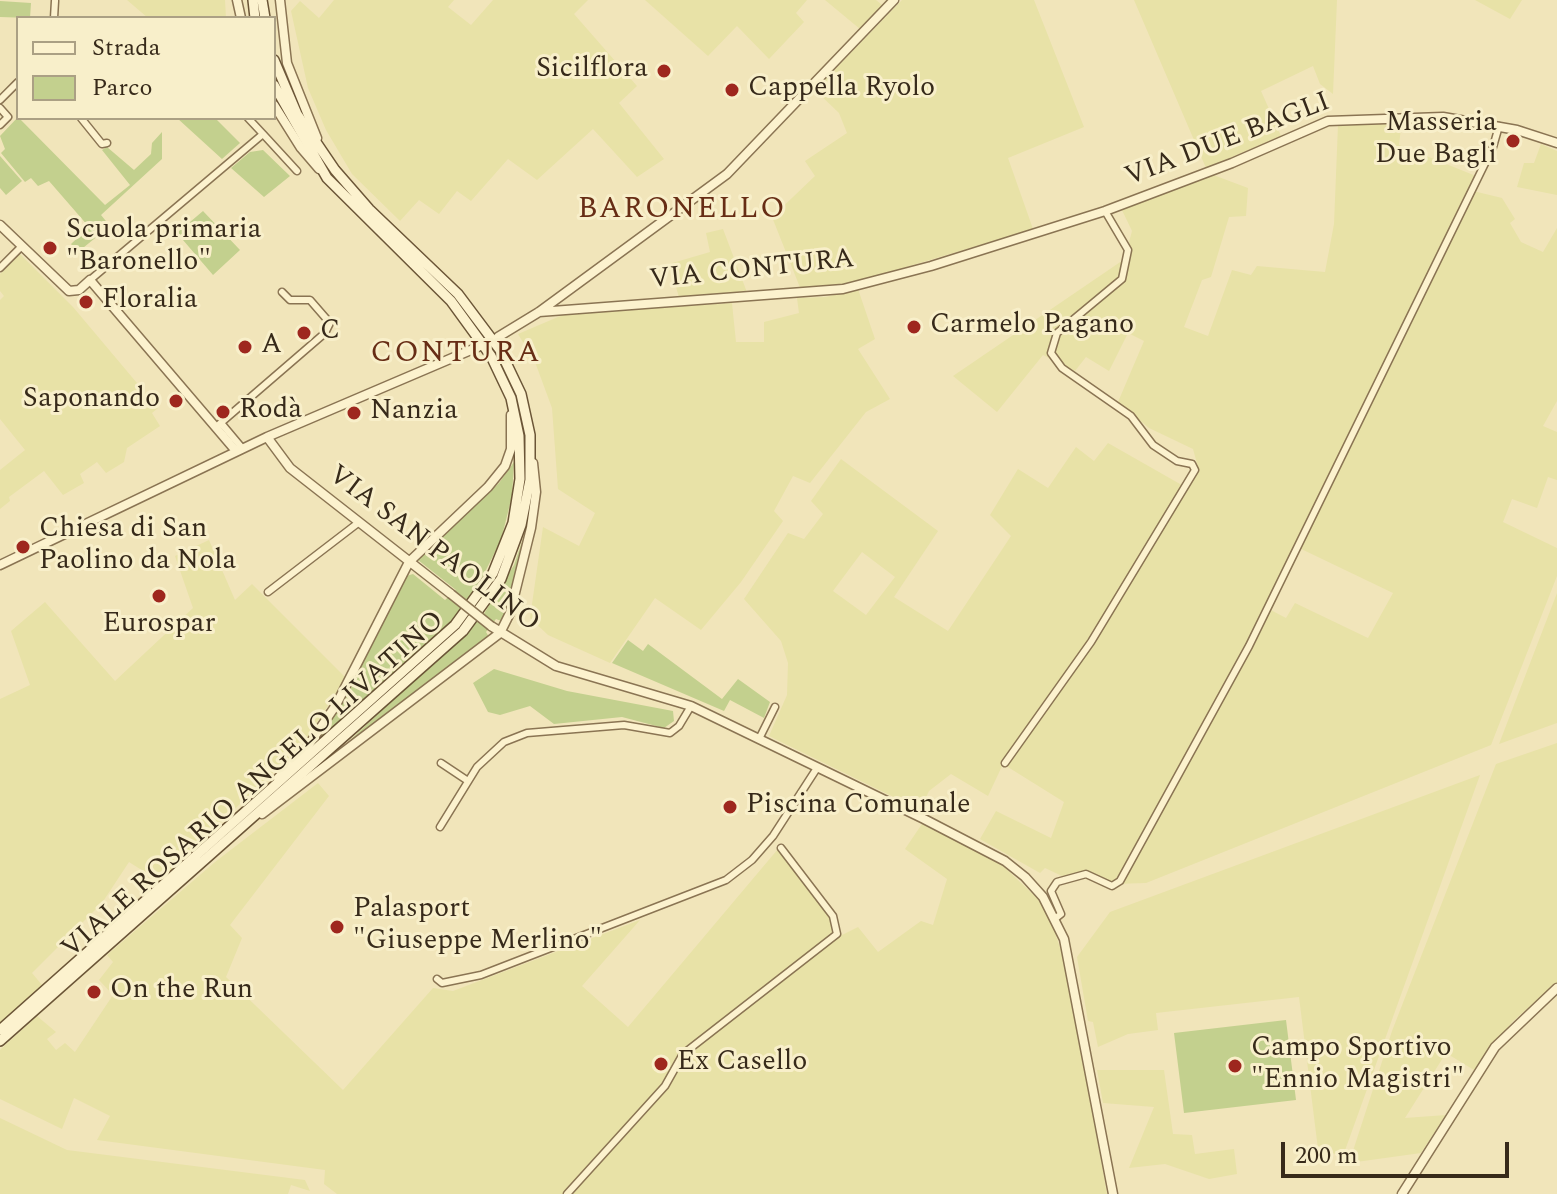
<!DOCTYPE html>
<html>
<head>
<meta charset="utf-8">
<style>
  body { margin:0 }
  #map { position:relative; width:1557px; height:1194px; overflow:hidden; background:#f1e5ba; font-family:Spectral,serif }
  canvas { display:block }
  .legend { position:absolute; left:16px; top:16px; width:260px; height:104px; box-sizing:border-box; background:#f8efca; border:2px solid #aba084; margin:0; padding:10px 14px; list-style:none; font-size:24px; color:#372a1a }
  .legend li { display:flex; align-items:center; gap:16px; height:40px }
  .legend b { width:40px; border:2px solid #aba084 }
  .scale { position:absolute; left:1281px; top:1142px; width:228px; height:36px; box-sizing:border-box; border:4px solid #372a1a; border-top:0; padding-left:10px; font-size:24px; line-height:28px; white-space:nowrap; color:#372a1a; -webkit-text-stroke:6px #f8efca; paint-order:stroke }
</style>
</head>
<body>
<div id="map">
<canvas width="1557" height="1194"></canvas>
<ul class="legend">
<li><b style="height:10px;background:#fcf2ce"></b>Strada</li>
<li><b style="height:22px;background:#c3d08e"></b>Parco</li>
</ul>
<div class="scale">200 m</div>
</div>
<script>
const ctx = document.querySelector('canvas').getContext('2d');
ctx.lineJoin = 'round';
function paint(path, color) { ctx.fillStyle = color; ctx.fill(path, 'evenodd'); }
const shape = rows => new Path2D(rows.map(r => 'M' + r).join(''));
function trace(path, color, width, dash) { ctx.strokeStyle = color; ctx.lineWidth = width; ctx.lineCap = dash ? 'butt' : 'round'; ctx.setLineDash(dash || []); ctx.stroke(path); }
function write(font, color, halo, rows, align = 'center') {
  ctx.font = font + ' Spectral,serif'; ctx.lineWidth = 6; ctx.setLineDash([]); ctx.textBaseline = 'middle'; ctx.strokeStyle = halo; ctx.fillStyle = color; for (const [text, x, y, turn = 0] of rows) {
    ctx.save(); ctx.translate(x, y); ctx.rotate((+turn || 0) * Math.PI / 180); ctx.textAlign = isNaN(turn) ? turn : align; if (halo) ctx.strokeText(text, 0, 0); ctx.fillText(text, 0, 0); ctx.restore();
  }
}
const farmland = shape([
  [127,0,225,0,226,18,148,18],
  [334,0,454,0,448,7,471,25,493,0,588,0,574,14,637,86,619,103,664,159,637,177,593,129,537,180,508,159,471,201,457,191,439,214,419,200,400,221,352,174,326,130,308,88,291,11,300,1,319,18],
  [645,0,807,0,796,13,804,22,769,59,737,26,708,56],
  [825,0,876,0,882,5,860,29],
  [902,0,1034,0,1084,127,1008,158,1033,229,843,286,801,290,772,217,815,176,805,161,847,133,839,113,815,90],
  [1134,0,1337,0,1333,94,1320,84,1313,66,1261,91,1281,136,1206,168],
  [1475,0,1522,0,1510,19],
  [1402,119,1399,145,1476,176,1469,190,1502,198,1515,219,1510,223,1521,242,1543,252,1557,228,1557,401,1543,426,1557,432,1557,480,1548,477,1537,508,1512,499,1503,522,1557,548,1557,576,1491,745,1146,883,1114,884,1089,872,1062,876,1045,868,1040,873,980,839,996,811,1051,838,1064,802,1003,764,988,796,951,774,929,791,920,810,769,736,787,695,788,663,781,641,744,599,788,533,804,539,823,514,811,501,841,459,938,531,894,597,948,631,1011,536,990,515,1018,469,1048,488,1076,447,1094,461,1108,443,1187,488,1198,467,1193,449,1149,428,1118,402,1144,341,1128,333,1109,371,1086,357,1075,371,1043,355,997,412,953,376,1132,254,1129,242,1132,231,1121,208,1208,173,1248,188,1246,216,1229,217,1211,277,1202,280,1184,327,1208,336,1232,270,1251,275,1257,266,1325,272,1334,224,1338,125],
  [1295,546,1393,593,1368,638,1295,603,1286,618,1265,607],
  [862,552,895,577,866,615,833,591],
  [1541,144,1557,151,1557,195,1517,187,1524,163,1534,163],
  [723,229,748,295,679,297,669,264,710,252,706,233],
  [20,254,73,307,158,408,152,413,160,426,127,448,124,462,106,473,97,462,80,474,84,483,63,495,44,471,9,497,10,501,0,509,0,470,25,450,0,419,0,300,4,296,0,291,0,274],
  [858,289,875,339,858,349,890,399,866,412,810,483,793,476,774,511,783,521,741,582,701,630,655,598,610,663,548,635,530,618,543,527,579,546,595,513,558,489,552,408,535,362,518,334,565,314,732,303,736,342,764,342,764,322,799,313,797,298,826,297],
  [209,540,235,600,252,584,346,678,303,744,159,881,129,862,102,903,32,973,42,985,0,1023,0,699,30,685,11,631,45,602,115,681,193,608,175,556],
  [1557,593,1557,723,1499,744],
  [1557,743,1557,983,1513,1021,1474,1070,1446,1053,1405,1118,1446,1115,1421,1153,1349,1163,1392,1031,1496,764],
  [1480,775,1343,1156,1318,1149,1299,997,1156,1013,1158,1030,1128,1034,1098,1047,1093,1022,1088,1021,1077,957,1110,912],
  [318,783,329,796,230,925,242,938,226,977,343,1090,433,988,453,991,640,920,582,986,628,1027,778,849,842,935,858,927,878,952,921,921,933,925,947,879,905,849,922,824,1001,864,1039,900,1051,920,1066,966,1107,1194,337,1194,324,1184,325,1170,97,1140,110,1116,74,1098,62,1129,0,1099,0,1050,37,1016,56,1032,47,1039,56,1050,65,1043,75,1052,113,995,99,980,113,962,107,955,215,862],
  [1097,1070,1164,1070,1173,1134,1192,1135,1195,1154,1234,1149,1237,1174,1209,1179,1165,1164,1129,1168,1154,1107,1103,1103],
  [0,1118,67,1150,305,1180,310,1191,291,1185,288,1194,0,1194]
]);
const green = shape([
  [0,1,31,3,30,18,0,17],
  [18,117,105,205,130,185,102,150,107,147,134,170,151,154,152,143,162,132,162,159,101,215,110,226,78,252,71,244,89,227,49,181,38,186,31,178,25,182,1,153,5,149,0,136],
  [177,118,215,118,240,143,222,159],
  [263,150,290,176,264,197,231,168,250,152],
  [0,156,22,181,6,195,0,188],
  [203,211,240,250,213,275,177,233],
  [514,462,512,496,501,540,478,586,451,622,315,743,340,707,406,576,413,574,445,600,456,590,418,560,499,483],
  [530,518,508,609,501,621,496,619,486,632,489,637,332,757,482,617,514,565],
  [628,640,643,651,648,644,722,699,738,679,770,702,764,718,730,700,724,711,612,663],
  [494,669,567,691,673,711,674,721,664,728,622,717,554,724,530,706,500,715,488,712,473,683],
  [1286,1020,1296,1100,1184,1113,1174,1033]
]);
const minor = shape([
  [54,18,55,1],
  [0,100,18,82],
  [0,108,8,117,0,125],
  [81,118,102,144,107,143],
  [248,118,263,134],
  [0,268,22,246],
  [90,280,263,134,297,171],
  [221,423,242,448],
  [216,427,325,333,330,323,310,300,290,300,282,292],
  [268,592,358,523],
  [759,739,775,707],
  [441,763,468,781],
  [1005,763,1091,642,1195,470,1192,464,1177,461,1153,445,1131,416,1062,368,1051,353,1057,333,1122,279,1128,250,1105,211],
  [440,827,477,767,504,742,527,733,624,725,670,733,679,726,691,706],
  [1056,918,1061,914,1051,891,1057,882,1086,874,1112,886,1120,881,1249,646,1493,147,1499,126],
  [437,979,442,983,481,975,726,880,752,860,773,836,817,768],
  [567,1194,665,1086,683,1054,837,934,833,916,781,848]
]);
const tertiary = shape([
  [237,0,241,18],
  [280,0,287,63,317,138],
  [274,105,301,148,319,169],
  [0,225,69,291,79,290,90,280,236,451],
  [539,312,843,289,931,266,1105,211,1232,163,1328,121,1443,117,1517,130,1557,143],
  [498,337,539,312,727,174,894,0],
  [267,437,290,468,451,594],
  [0,565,267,437,478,347],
  [491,626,556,666,691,706,924,819,1005,861,1025,877,1043,897,1064,939,1113,1194],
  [278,778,306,749,336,705,409,562,488,487,505,466,511,449,511,415],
  [262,814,500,633,510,613,531,528,536,492,533,463],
  [1402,1194,1495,1047,1557,988]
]);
const secondary = shape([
  [253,0,255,18],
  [262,0,265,18],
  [0,1030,455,625,493,573,513,523,520,479,519,436,511,398,491,356,451,301,327,178,274,85],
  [0,1041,463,631,501,579,521,525,530,480,530,435,521,394,500,350,458,294,369,209,335,170,297,114,274,60]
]);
const tertiaryBridge = shape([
  [451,594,491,626]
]);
const markers = [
  [664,71,8,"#9e271e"],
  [732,90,8,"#9e271e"],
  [1513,141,8,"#9e271e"],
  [50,248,8,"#9e271e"],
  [86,302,8,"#9e271e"],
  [914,327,8,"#9e271e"],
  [304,333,8,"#9e271e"],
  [245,347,8,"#9e271e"],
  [176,401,8,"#9e271e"],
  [223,412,8,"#9e271e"],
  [354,413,8,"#9e271e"],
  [23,547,8,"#9e271e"],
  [159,596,8,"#9e271e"],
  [730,807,8,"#9e271e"],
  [337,927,8,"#9e271e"],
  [94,992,8,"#9e271e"],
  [661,1064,8,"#9e271e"],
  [1235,1066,8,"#9e271e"]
];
const poiNames = [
  ["Sicilflora",648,71,"right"],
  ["Cappella Ryolo",748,90],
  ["Masseria",1497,125,"right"],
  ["Due Bagli",1497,157,"right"],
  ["Scuola primaria",66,232],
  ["\"Baronello\"",66,264],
  ["Floralia",102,302],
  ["Carmelo Pagano",930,327],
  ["C",320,333],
  ["A",261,347],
  ["Saponando",160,401,"right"],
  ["Rodà",239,412],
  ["Nanzia",370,413],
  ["Chiesa di San",39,531],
  ["Paolino da Nola",39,563],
  ["Eurospar",159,626,"center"],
  ["Piscina Comunale",746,807],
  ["Palasport",353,911],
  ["\"Giuseppe Merlino\"",353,943],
  ["On the Run",110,992],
  ["Campo Sportivo",1251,1050],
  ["\"Ennio Magistri\"",1251,1082],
  ["Ex Casello",677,1064]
];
const streetNames = [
  ["VIA DUE BAGLI",1228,141,-21],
  ["VIA CONTURA",752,271,-6],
  ["VIA SAN PAOLINO",433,550,37],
  ["VIALE ROSARIO ANGELO LIVATINO",254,786,-42]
];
const neighbourhoodNames = [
  ["BARONELLO",682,211],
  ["CONTURA",456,355]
];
paint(farmland, '#e8e2a7');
paint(green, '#c3d08e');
trace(minor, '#8a7453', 9);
trace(tertiary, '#8a7453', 11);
trace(secondary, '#6b5537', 12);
trace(minor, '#fcf2ce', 6);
trace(tertiary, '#fcf2ce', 8);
trace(secondary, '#fcf2ce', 9);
trace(tertiaryBridge, '#8a7453', 11, []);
trace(tertiaryBridge, '#fcf2ce', 8);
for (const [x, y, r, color] of markers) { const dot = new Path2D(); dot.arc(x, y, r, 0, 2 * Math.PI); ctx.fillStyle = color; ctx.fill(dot); trace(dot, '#f8efca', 3); }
write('28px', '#372a1a', '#f8efca', poiNames, 'left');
write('28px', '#372a1a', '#f8efca', streetNames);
ctx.letterSpacing = '2px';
write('30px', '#672d15', '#f8efca', neighbourhoodNames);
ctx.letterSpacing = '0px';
</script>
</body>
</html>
